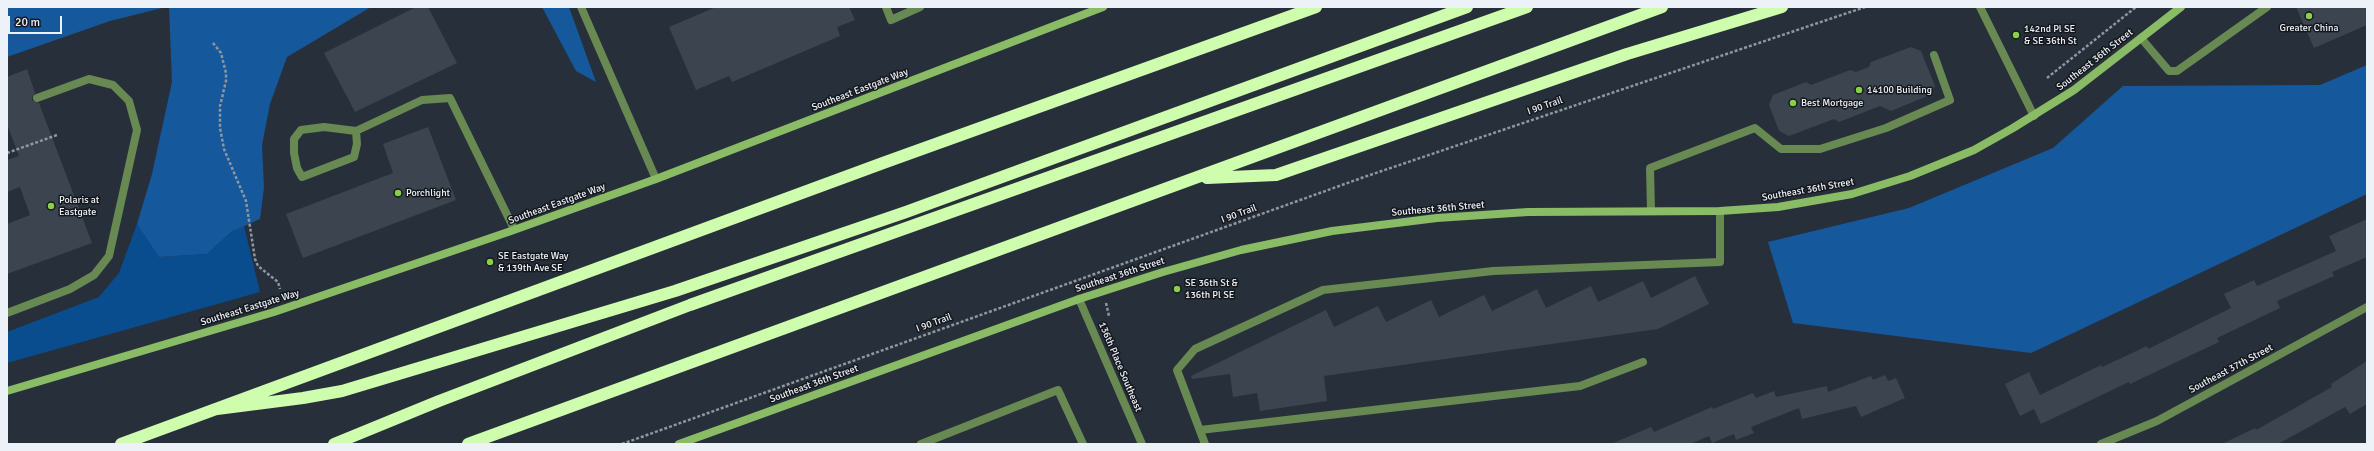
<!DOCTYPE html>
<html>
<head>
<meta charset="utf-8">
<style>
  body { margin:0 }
  #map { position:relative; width:2374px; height:451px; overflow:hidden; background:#27303a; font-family:Signika,sans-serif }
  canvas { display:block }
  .frame { position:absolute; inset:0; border:8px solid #edf2f9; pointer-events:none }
  .scale { position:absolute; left:8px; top:16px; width:54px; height:18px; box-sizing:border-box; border:2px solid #edf2f9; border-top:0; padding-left:5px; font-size:12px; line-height:14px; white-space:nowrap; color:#edf2f9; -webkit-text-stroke:3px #14171c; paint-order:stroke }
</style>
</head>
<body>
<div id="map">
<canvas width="2374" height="451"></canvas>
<div class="frame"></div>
<div class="scale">20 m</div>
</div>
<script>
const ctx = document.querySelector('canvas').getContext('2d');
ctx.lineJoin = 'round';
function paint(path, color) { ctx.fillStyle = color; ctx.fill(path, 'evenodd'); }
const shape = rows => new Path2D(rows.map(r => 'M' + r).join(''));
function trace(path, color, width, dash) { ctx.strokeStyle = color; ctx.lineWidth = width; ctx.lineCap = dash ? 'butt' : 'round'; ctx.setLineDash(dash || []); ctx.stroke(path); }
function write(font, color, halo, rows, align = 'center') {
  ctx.font = font + ' Signika,sans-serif'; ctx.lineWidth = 3; ctx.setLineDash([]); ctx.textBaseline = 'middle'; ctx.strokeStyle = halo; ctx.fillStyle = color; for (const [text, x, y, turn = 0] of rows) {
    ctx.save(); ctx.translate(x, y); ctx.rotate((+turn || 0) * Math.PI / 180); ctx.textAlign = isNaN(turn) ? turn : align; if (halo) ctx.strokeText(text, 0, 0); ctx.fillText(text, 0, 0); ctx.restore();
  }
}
const green = shape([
  [137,224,160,257,207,254,231,232,244,226,260,292,7,363,7,332,99,297,119,273]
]);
const forest = shape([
  [7,7,166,7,110,21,7,57],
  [169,7,371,7,287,57,270,104,262,145,264,188,260,219,231,232,207,254,159,257,137,224,152,174,172,82],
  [542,7,569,7,596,82,576,71],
  [2367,65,2367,194,2031,353,1793,323,1768,242,1909,208,2053,148,2123,86,2320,85]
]);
const building = shape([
  [416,7,428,7,457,63,355,112,324,53],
  [716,7,849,7,855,20,837,27,840,36,732,82,729,76,696,90,669,27],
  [2296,7,2367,7,2367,25,2314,48],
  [1911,47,1921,51,1935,86,1930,95,1891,111,1880,106,1839,122,1834,119,1789,136,1779,131,1769,105,1773,95,1806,82,1811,85,1850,70,1856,72,1869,67,1871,62],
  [27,69,35,93,32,97,32,100,39,103,92,243,7,274,7,224,30,215,20,187,7,192,7,160,19,156,7,124,7,77],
  [428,127,456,200,303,258,286,214,393,173,383,144],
  [2367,219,2367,257,2332,272,2334,276,2277,301,2280,308,2217,338,2219,342,2185,358,2130,384,2129,382,2041,424,2034,409,2020,416,2005,384,2029,372,2040,395,2101,365,2102,367,2147,346,2148,349,2231,308,2224,294,2254,280,2257,286,2336,251,2329,236],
  [1695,276,1709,304,1658,329,1324,376,1327,401,1260,411,1257,393,1233,397,1230,374,1192,379,1191,376,1326,310,1334,327,1378,306,1386,322,1431,300,1439,317,1484,295,1492,311,1537,289,1546,308,1591,286,1598,302,1643,281,1651,298],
  [2367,361,2367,404,2350,414,2345,407,2278,444,2222,444,2255,428,2256,430,2332,387,2331,384],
  [1885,375,1888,381,1896,378,1905,398,1861,417,1856,406,1802,419,1799,408,1751,427,1754,433,1736,440,1734,434,1712,443,1709,436,1690,444,1611,444,1651,427,1654,432,1712,407,1713,409,1753,393,1756,398,1774,391,1776,397,1827,386,1828,392,1871,376,1873,380]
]);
const path = shape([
  [213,43,221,53,226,73,226,81,220,106,220,128,224,149,246,201,255,259,258,266,278,282,280,289],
  [2047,78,2136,7],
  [7,153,57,135],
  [1106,303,1109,316],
  [622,444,1367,176,1865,7]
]);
const service = shape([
  [581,7,656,179],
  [886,7,891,20,920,7],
  [2141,38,2169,71,2177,71,2267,7],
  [356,131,357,144,354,157,302,177,297,168,294,153,294,139,301,130,324,127,356,131,422,100,450,98,514,229],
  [1651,211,1650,168,1755,128,1781,149,1820,149,1886,128,1950,100,1934,55],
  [7,313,70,289,94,275,109,256,137,130,129,101,113,85,89,79,37,98],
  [1200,430,1580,386,1643,362],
  [921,444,1058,390,1083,444],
  [1205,444,1177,370,1195,349,1323,290,1493,271,1720,262,1720,211]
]);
const minor = shape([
  [1079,299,1142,444],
  [2101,444,2157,421,2367,307]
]);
const tertiary = shape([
  [1980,7,2034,116]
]);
const secondary = shape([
  [7,391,274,312,511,231,656,179,1103,7],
  [679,444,1079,299,1163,272,1241,250,1332,231,1437,218,1528,212,1720,211,1778,207,1852,194,1910,176,1974,150,2013,128,2074,90,2181,7]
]);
const motorway = shape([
  [1207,178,1276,175,1627,54,1782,7],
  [217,409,303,398,342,391,675,291,906,212,1467,7],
  [121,444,883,163,1316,7],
  [334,444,439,401,690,305,1527,7],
  [468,444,1662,7]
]);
const markers = [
  [2309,16,4,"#88cf4a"],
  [2016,35,4,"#88cf4a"],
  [1859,90,4,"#88cf4a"],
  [1793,103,4,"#88cf4a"],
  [398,193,4,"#88cf4a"],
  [51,206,4,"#88cf4a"],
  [490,262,4,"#88cf4a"],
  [1177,289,4,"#88cf4a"]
];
const poiNames = [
  ["Greater China",2309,28,"center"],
  ["142nd Pl SE",2024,29],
  ["& SE 36th St",2024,41],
  ["14100 Building",1867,90],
  ["Best Mortgage",1801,103],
  ["Porchlight",406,193],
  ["Polaris at",59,200],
  ["Eastgate",59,212],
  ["SE Eastgate Way",498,256],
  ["& 139th Ave SE",498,268],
  ["SE 36th St &",1185,283],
  ["136th Pl SE",1185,295]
];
const streetNames = [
  ["Southeast 36th Street",2095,60,-38],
  ["Southeast Eastgate Way",860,90,-21],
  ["I 90 Trail",1545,106,-19],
  ["Southeast 36th Street",1808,190,-10],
  ["Southeast Eastgate Way",557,204,-20],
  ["Southeast 36th Street",1438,209,-5],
  ["I 90 Trail",1239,214,-20],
  ["Southeast 36th Street",1120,275,-18],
  ["Southeast Eastgate Way",250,308,-17],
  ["I 90 Trail",934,323,-20],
  ["136th Place Southeast",1120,367,67],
  ["Southeast 37th Street",2231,369,-28],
  ["Southeast 36th Street",814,384,-20]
];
paint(green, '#094d8e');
paint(forest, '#15589c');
paint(building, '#3b444f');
trace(path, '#8f969e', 2.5, [3, 2]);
trace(service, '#698953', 8);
trace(minor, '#698953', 8);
trace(tertiary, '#698953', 8);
trace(secondary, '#8abb65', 8);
trace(motorway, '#cefdae', 12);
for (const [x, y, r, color] of markers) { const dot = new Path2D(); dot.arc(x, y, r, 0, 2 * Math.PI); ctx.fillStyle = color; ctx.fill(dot); trace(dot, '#14171c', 1.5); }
write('10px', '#edf2f9', '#14171c', poiNames, 'left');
write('10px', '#edf2f9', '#14171c', streetNames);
</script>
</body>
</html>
